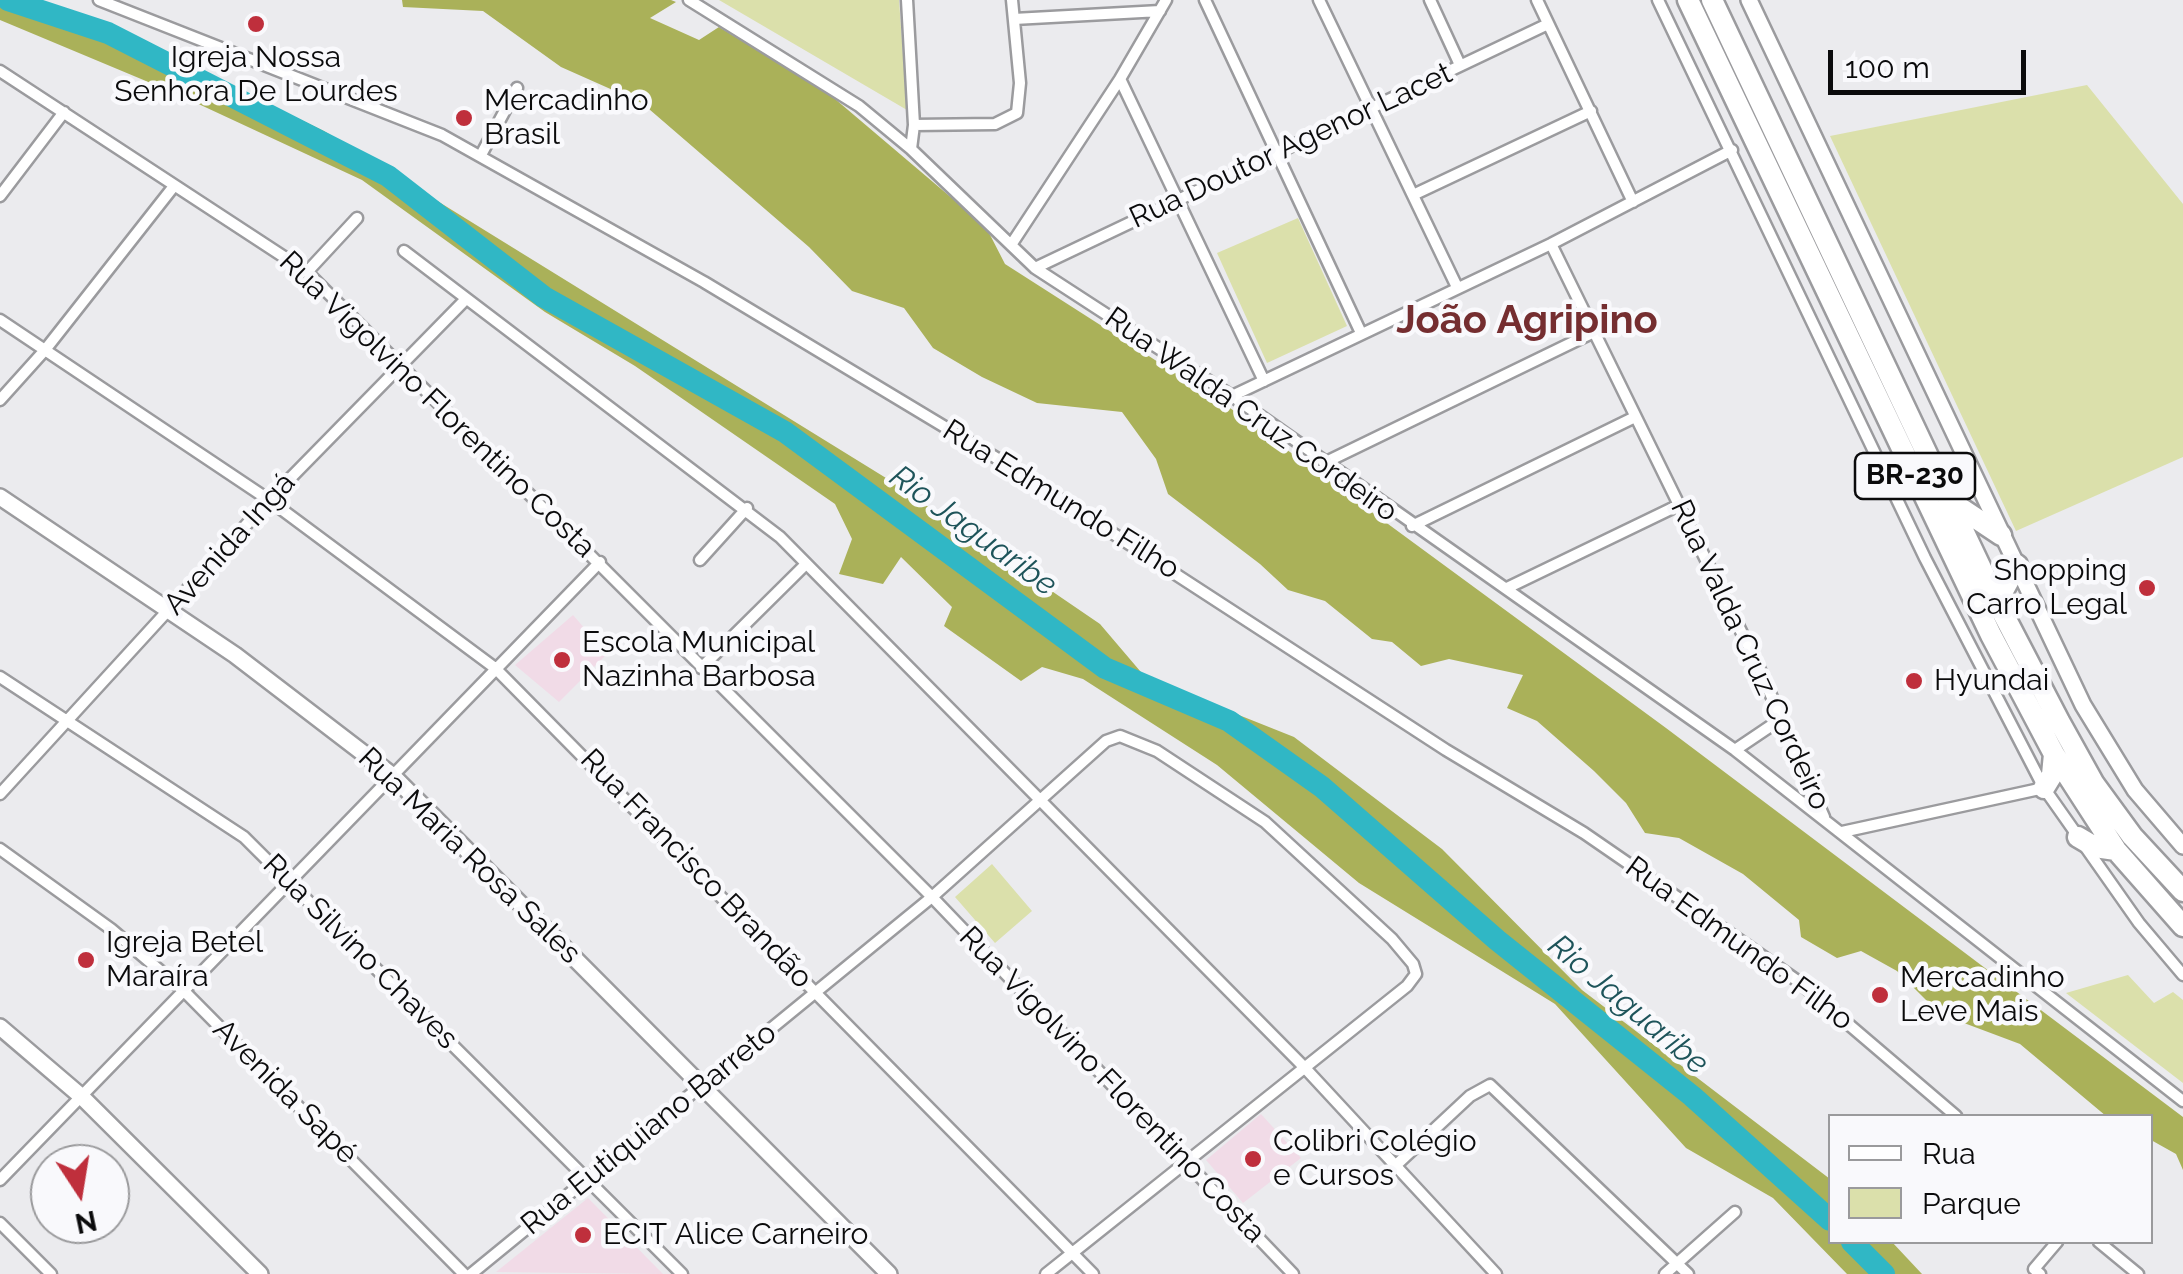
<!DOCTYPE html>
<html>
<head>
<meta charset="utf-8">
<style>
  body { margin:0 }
  #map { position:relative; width:2183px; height:1274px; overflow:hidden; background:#ebebee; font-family:Raleway,sans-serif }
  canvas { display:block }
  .legend { position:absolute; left:1828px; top:1114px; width:325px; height:130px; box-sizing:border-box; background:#f9f9fc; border:2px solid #9a9a9c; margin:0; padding:12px 18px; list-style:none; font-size:30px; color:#0b0b0c }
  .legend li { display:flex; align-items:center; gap:20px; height:50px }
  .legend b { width:50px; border:2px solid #9a9a9c }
  .north { position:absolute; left:30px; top:1144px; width:100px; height:100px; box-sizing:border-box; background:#f9f9fc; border:2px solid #9a9a9c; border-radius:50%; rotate:168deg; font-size:28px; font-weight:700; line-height:40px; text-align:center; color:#0b0b0c }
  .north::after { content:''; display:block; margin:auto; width:35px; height:45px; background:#bf2f3c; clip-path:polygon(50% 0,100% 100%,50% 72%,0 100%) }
  .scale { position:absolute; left:1828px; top:50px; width:198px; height:45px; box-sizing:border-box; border:5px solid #0b0b0c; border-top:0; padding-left:12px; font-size:30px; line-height:35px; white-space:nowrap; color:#0b0b0c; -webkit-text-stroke:8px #f9f9fc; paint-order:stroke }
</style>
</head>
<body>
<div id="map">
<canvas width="2183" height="1274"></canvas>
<ul class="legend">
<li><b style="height:12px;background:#fff"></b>Rua</li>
<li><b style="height:28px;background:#dbe0ab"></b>Parque</li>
</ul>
<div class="north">N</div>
<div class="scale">100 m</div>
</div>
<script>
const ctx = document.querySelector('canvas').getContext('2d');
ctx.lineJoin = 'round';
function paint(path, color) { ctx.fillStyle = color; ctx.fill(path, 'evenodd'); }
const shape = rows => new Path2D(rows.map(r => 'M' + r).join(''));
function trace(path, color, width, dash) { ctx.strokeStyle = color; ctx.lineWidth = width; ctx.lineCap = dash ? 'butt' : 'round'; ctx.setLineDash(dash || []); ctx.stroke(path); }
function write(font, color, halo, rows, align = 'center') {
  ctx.font = font + ' Raleway,sans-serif'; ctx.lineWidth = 9; ctx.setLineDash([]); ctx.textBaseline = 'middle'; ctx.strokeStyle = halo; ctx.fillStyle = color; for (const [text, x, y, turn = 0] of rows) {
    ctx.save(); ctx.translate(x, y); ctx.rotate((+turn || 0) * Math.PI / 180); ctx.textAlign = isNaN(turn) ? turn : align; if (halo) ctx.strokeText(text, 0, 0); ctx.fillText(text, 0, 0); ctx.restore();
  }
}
const education = shape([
  [573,615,607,654,559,702,515,665],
  [1261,1114,1301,1158,1243,1203,1206,1160],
  [588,1198,663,1274,496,1272]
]);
const green = shape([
  [719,0,899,0,907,110],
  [2087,85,2183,204,2183,457,2016,531,1830,136],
  [1298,218,1347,326,1267,363,1217,253],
  [992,864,1032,911,995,943,955,897],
  [2128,975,2154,1003,2173,992,2183,1000,2183,1083,2066,993]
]);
const forest = shape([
  [0,0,24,0,137,40,324,131,886,478,1100,624,1146,678,1294,737,1442,849,1582,990,1830,1179,1830,1242,1892,1242,1922,1274,1847,1274,1773,1198,1686,1148,1555,1004,1359,883,1217,765,1083,679,1042,667,1021,681,944,626,952,607,901,557,883,584,839,574,852,539,835,504,635,366,545,312,362,180,177,94,0,20],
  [402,0,671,0,676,2,650,18,699,40,719,27,828,93,986,227,1005,264,1230,408,1666,728,2183,1117,2183,1170,2176,1154,2151,1140,2150,1116,2106,1116,2020,1044,1940,1014,1897,971,1861,951,1837,958,1801,937,1799,920,1743,874,1679,838,1645,833,1626,803,1594,771,1537,721,1507,708,1523,675,1449,659,1421,666,1392,642,1372,639,1325,601,1288,590,1260,564,1168,494,1156,459,1122,412,1037,403,982,377,933,348,904,308,852,291,809,247,642,103,561,67,483,11,403,7]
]);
const river = shape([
  [8,0,108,33,388,176,544,297,785,432,1105,668,1229,721,1322,787,1497,940,1692,1096,1830,1220],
  [1852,1242,1884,1274]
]);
const street = shape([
  [99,0,442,135,704,282,1003,462,1446,750,1584,833,1748,946,1799,982,1956,1116],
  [689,0,859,106,911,149,1035,268,1232,396,1735,750,2183,1101],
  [907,0,914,125,911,149],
  [1205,0,1361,333],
  [1319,0,1457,287],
  [1430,0,1460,65],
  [1537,0,1633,202],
  [1658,0,1925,558,2044,788,2139,923,2183,975],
  [1014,19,1160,11],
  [0,71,307,272,932,897,1293,1274],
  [1120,79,1264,381],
  [914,125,995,124,1017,113,1020,83,1012,0],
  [481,155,517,88],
  [1413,195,1591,111],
  [0,196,64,112],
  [1551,244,1760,670,1824,817],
  [1011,245,1120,79,1166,0],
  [404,251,780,537,1305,1068,1496,1274],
  [1035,268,1548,24],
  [307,272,357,218],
  [0,320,269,500,495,668,1093,1274],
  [1232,396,1551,244,1732,150],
  [0,400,45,350,174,186],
  [1324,463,1594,332],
  [1412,526,1635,417],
  [700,560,747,508],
  [1507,588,1679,505],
  [701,668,806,564],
  [0,677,244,837,682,1274],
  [1735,750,1781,719],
  [0,794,269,500,465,300],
  [1842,832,2044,788],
  [0,849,111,929,184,991,464,1274],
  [1394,1167,1470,1096,1490,1085,1688,1274],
  [0,1180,600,562],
  [0,1223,51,1274],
  [2099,1242,2138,1274],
  [471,1274,932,897,1106,741,1120,736,1157,751,1265,822,1392,939,1413,964,1416,974,1407,986,1046,1274],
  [1665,1274,1735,1212],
  [2040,1274,2034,1269,2057,1242]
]);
const secondary = shape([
  [1749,0,2083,705,2135,790,2183,846],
  [0,497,235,655,393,776,889,1274],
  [0,1027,82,1097,260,1274]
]);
const highway = shape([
  [1688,0,1991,635,2054,754,2116,850,2183,926],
  [1712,0,1997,602,2059,721,2094,784,2132,836,2183,891],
  [1953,503,2001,535],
  [1997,602,2017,565],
  [2044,788,2052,775,2054,754],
  [2078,837,2095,847,2116,850]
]);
const markers = [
  [256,24,10,"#bf2f3c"],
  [464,118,10,"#bf2f3c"],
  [2147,588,10,"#bf2f3c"],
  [562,660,10,"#bf2f3c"],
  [1914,681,10,"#bf2f3c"],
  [86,960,10,"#bf2f3c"],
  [1880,995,10,"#bf2f3c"],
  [1253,1159,10,"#bf2f3c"],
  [583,1235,10,"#bf2f3c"]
];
const shields = [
  [1915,476,120]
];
const shieldNames = [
  ["BR-230",1915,476]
];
const poiNames = [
  ["Igreja Nossa",256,58,"center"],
  ["Senhora De Lourdes",256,92,"center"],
  ["Mercadinho",484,101],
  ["Brasil",484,135],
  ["Shopping",2127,571,"right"],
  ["Carro Legal",2127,605,"right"],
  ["Escola Municipal",582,643],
  ["Nazinha Barbosa",582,677],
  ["Hyundai",1934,681],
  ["Igreja Betel",106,943],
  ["Maraíra",106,977],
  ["Mercadinho",1900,978],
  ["Leve Mais",1900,1012],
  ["Colibri Colégio",1273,1142],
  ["e Cursos",1273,1176],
  ["ECIT Alice Carneiro",603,1235]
];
const streetNames = [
  ["Rua Doutor Agenor Lacet",1291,146,-25],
  ["Rua Vigolvino Florentino Costa",437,405,44],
  ["Rua Walda Cruz Cordeiro",1251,415,35],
  ["Rua Edmundo Filho",1061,500,32],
  ["Avenida Ingá",230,544,-48],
  ["Rua Valda Cruz Cordeiro",1750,655,65],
  ["Rua Maria Rosa Sales",469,856,44],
  ["Rua Francisco Brandão",696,869,46],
  ["Rua Edmundo Filho",1739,944,36],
  ["Rua Silvino Chaves",360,952,45],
  ["Rua Vigolvino Florentino Costa",1112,1085,46],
  ["Avenida Sapé",285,1092,45],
  ["Rua Eutiquiano Barreto",649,1129,-39]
];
const waterNames = [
  ["Rio Jaguaribe",973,531,36],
  ["Rio Jaguaribe",1628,1005,40]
];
const districtNames = [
  ["João Agripino",1527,321]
];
paint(education, '#f1dbe7');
paint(green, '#dbe0ab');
paint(forest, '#aab159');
trace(river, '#30b7c5', 22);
trace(street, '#9b9b9e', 15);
trace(secondary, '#9b9b9e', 20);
trace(highway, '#9b9b9e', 25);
trace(street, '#fff', 10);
trace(secondary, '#fff', 15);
trace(highway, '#fff', 20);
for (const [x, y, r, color] of markers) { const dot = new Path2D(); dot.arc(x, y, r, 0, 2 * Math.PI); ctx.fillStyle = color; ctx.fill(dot); trace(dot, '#f9f9fc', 4); }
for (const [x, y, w] of shields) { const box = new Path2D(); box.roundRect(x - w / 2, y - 23, w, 46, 8); ctx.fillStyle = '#f9f9fc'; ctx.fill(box); trace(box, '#0b0b0c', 2.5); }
write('bold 28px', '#0b0b0c', null, shieldNames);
write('30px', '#0b0b0c', '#f9f9fc', poiNames, 'left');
write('30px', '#0b0b0c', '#f9f9fc', streetNames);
write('italic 32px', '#1e545a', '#f9f9fc', waterNames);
write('bold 40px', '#752e30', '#f9f9fc', districtNames);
</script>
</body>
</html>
